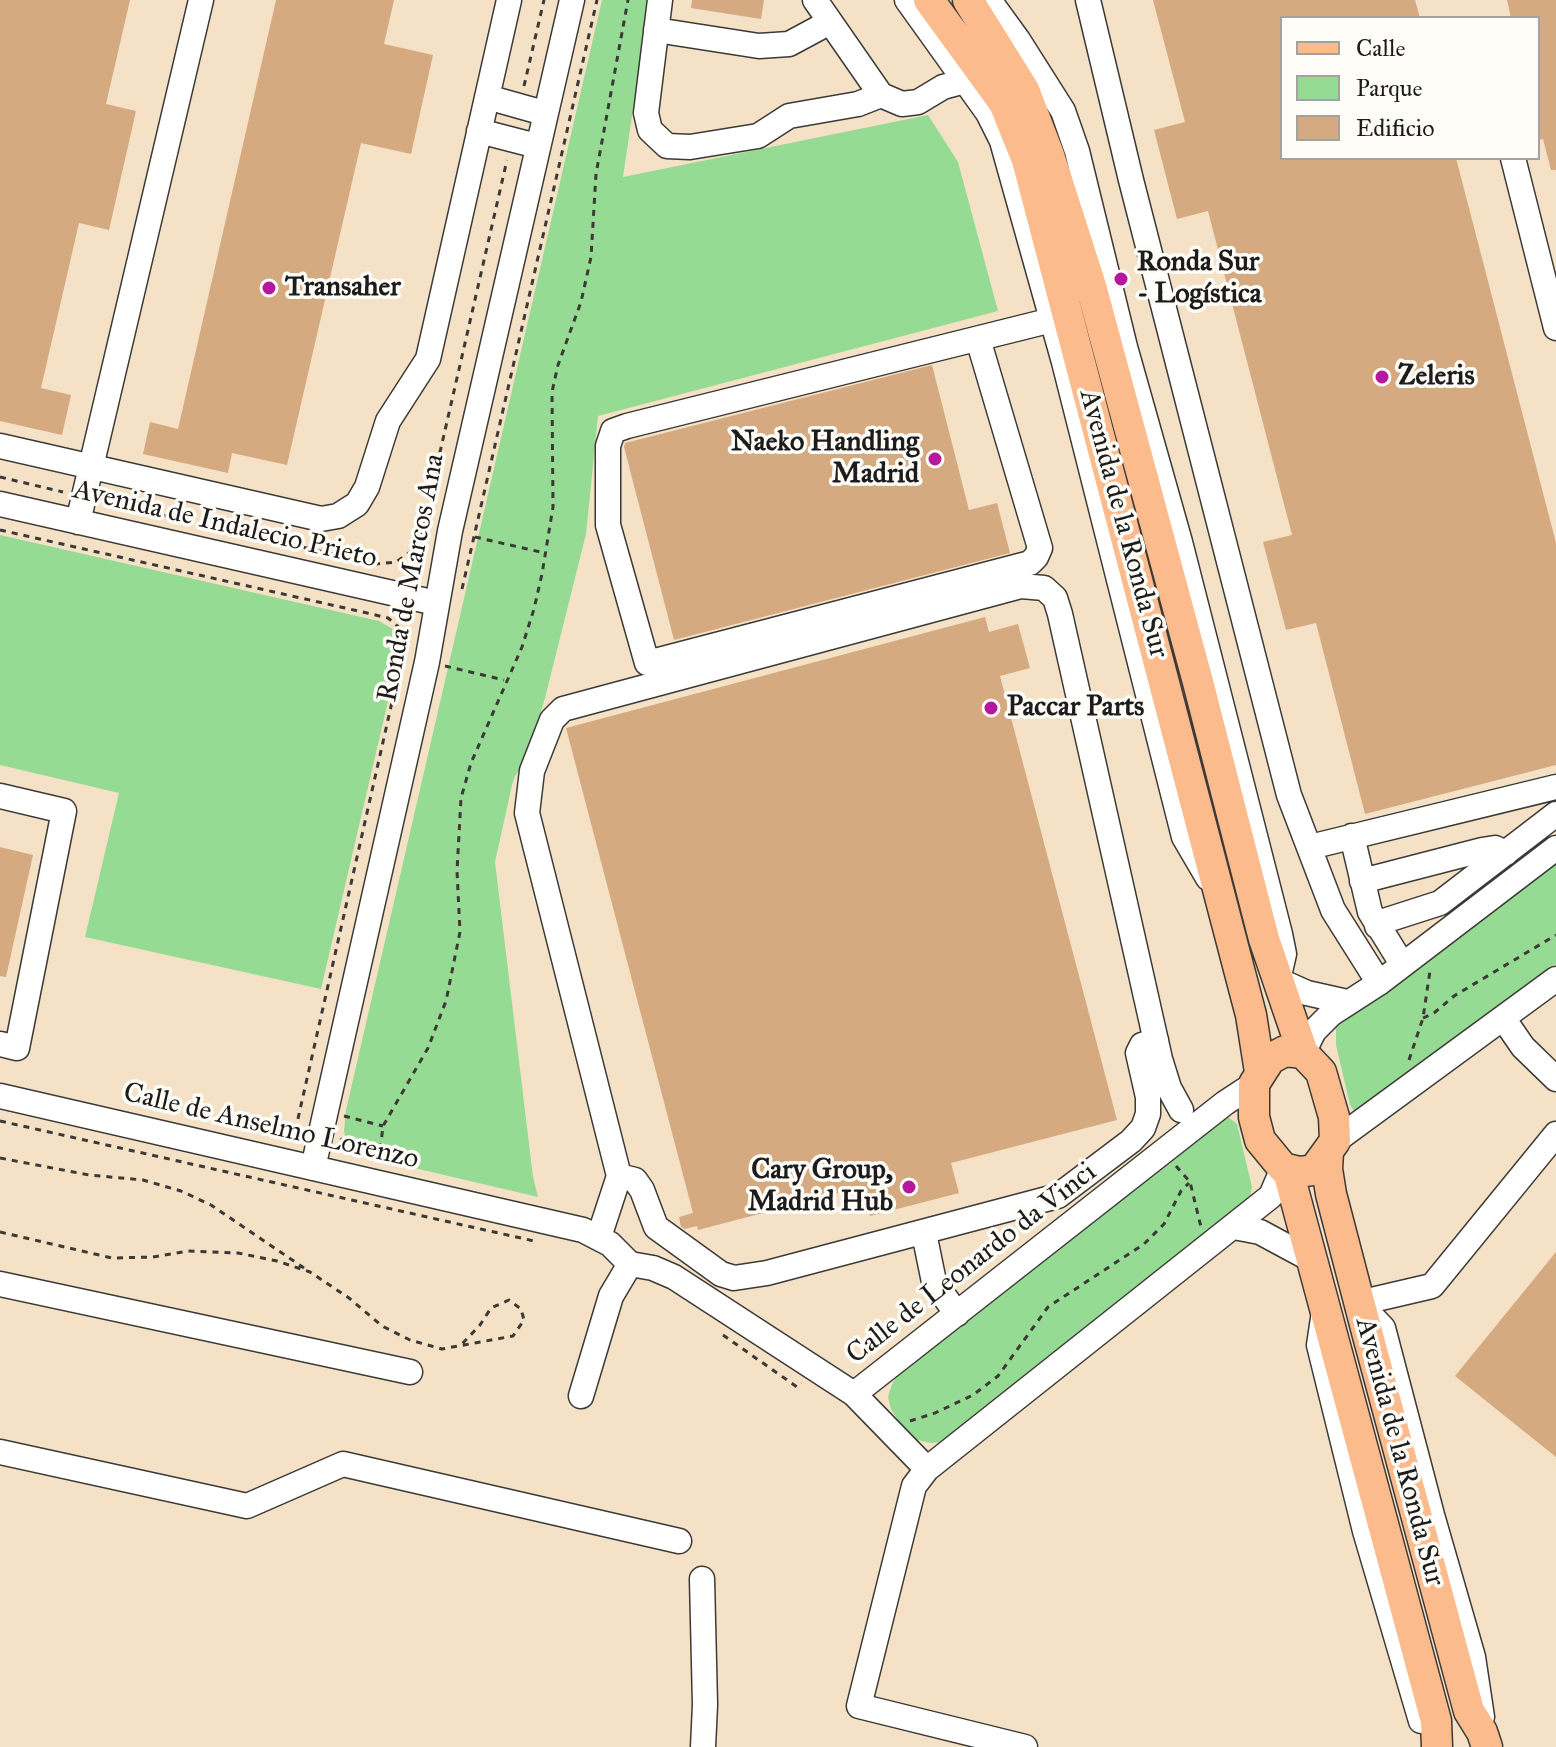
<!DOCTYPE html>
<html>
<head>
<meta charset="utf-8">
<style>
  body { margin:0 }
  #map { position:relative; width:1556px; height:1747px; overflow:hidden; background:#f4e1c6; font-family:"IM FELL Great Primer",serif }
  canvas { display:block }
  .legend { position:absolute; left:1280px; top:16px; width:260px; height:144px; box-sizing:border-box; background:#fdfcf7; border:2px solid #a3a29f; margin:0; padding:10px 14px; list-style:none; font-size:24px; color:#1c1c1c }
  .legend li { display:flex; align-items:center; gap:16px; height:40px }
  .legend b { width:40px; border:2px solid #a3a29f }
</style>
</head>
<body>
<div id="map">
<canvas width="1556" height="1747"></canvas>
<ul class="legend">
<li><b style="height:10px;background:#fbbb8d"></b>Calle</li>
<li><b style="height:22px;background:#96db94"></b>Parque</li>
<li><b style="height:22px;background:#d6aa80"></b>Edificio</li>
</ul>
</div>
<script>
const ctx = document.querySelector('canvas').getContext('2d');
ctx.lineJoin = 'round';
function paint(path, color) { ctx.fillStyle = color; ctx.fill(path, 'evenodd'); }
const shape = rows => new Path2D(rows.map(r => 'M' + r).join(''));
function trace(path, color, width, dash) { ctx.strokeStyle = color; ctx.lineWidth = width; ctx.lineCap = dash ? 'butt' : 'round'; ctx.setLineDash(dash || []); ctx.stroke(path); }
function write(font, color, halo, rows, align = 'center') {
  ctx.font = font + ' "IM FELL Great Primer",serif'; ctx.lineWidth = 7; ctx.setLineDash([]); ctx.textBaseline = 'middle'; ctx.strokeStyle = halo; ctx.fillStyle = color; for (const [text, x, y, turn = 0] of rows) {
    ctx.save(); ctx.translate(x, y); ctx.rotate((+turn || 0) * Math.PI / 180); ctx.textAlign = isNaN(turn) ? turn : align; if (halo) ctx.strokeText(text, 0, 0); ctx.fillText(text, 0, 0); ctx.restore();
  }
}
const green = shape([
  [602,0,649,0,623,177,928,115,958,162,998,311,598,416,586,534,545,698,525,764,515,776,512,785,495,862,533,1177,538,1197,363,1156,346,1140,344,1131,346,1110],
  [0,535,379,621,396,631,400,642,399,654,321,989,85,937,119,793,0,765],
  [1556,861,1556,964,1357,1112,1354,1111,1350,1105,1336,1045,1336,1027],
  [1227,1116,1237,1124,1252,1187,1250,1198,943,1442,931,1443,917,1440,906,1433,891,1409,888,1397,892,1384,899,1373]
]);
const building = shape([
  [0,0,130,0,106,104,136,111,109,230,79,223,41,388,71,395,62,435,0,421],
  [276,0,394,0,384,44,433,55,411,154,361,143,287,465,232,453,228,473,143,454,150,422,178,429],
  [692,0,764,0,761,19,691,8],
  [1153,0,1415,0,1420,18,1282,18,1282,158,1456,158,1556,543,1556,765,1365,814,1316,623,1286,630,1263,542,1292,535,1208,211,1177,219,1154,130,1185,122],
  [1507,0,1556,0,1556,170,1551,170,1543,139,1538,140,1538,18,1511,18],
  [932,365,969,510,997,503,1010,553,674,640,624,447,625,443],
  [985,617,989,632,1018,624,1030,668,1000,676,1117,1120,951,1163,959,1193,870,1216,862,1187,698,1230,697,1226,685,1229,681,1227,679,1217,693,1213,566,728],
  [0,847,33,855,6,977,0,976],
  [1556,1252,1556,1457,1455,1376]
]);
const path = shape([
  [524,86,544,0],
  [0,477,63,492],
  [105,502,376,564,396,562,410,552,421,535,507,160],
  [0,530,367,613,388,618,402,630,406,640,297,1123,290,1132,281,1138],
  [475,537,545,553],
  [462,589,597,0],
  [445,666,504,680],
  [1423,1018,1434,1013,1454,996,1556,935],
  [1409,1060,1423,1018,1430,971],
  [344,1116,383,1126],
  [0,1121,534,1241],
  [341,1138,351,1155],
  [0,1158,89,1175,143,1180,181,1191,211,1205,304,1268],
  [379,1161,383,1126,428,1048,446,1001,460,932,457,871,461,798,471,763,522,647,534,609,542,574,553,507,552,392,558,365,581,302,591,257,596,174,628,0],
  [1176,1166,1190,1182,1201,1227],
  [0,1232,112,1258,153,1257,188,1251,238,1253,277,1261,310,1272,349,1298,382,1326,410,1340,442,1349,513,1336,524,1320,521,1309,509,1300,491,1308,480,1325,462,1344],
  [723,1335,797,1387,801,1383],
  [910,1421,935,1413,973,1395,998,1376,1048,1307,1144,1244,1164,1224,1181,1191,1189,1183]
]);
const minor = shape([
  [660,0,646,113,650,130,667,146,690,147,758,136,789,116,858,104,881,95],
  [815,0,881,95,902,104,918,102,943,87,965,81],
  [907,0,988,113,1002,141,1064,362,1184,837,1208,878],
  [989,0,1018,40,1063,111,1077,151,1125,347,1180,542,1280,934,1284,954,1278,980,1307,993,1347,1002],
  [1088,0,1131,180,1289,795,1333,910,1379,983],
  [656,30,759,46,789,44,830,22],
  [487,97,544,113],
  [479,131,537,146],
  [1513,158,1556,328],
  [978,339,1040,548,1036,557,1030,563,647,663,608,525,608,446,613,431,627,426,1052,320],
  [0,446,321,519,338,516,357,504,367,487,388,421,428,359,509,0],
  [0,504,436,603],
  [78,522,201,0],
  [0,796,64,811,17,1048,0,1044],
  [1352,836,1370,912,1402,964],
  [1310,847,1556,787],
  [1362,881,1482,850,1495,848,1506,853],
  [1377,926,1387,920,1440,903,1556,814],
  [1503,1018,1523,1047,1556,1079],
  [1303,1053,1314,1031,1331,1014,1379,983,1556,848],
  [0,1096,583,1230,610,1244,630,1264,653,1268,674,1277,854,1394],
  [1335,1141,1556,979],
  [313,1168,427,662,450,531,572,0],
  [619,1176,635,1180,642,1190,656,1227,721,1274,734,1278,767,1273,1058,1196,1131,1141,1143,1128,1148,1114,1148,1097,1138,1053,1142,1045,1156,1040],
  [1234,1227,1260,1232,1312,1260],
  [924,1233,934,1282,957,1314],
  [599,1237,619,1176,527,813,532,771,552,720,563,709,1021,586,1044,588,1055,598,1060,614,1160,1059,1169,1088,1181,1110],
  [0,1284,410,1372],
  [1359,1303,1432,1286,1556,1134],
  [1360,1304,1383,1328,1432,1515,1473,1657,1482,1717],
  [1324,1312,1319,1345,1365,1531,1421,1721],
  [581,1396,611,1296,630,1264],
  [0,1452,247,1506,343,1464,679,1541],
  [927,1469,854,1394,1225,1103,1254,1084],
  [702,1579,705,1705,703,1747],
  [1025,1747,859,1706,914,1486,927,1469,1271,1196,1283,1168]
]);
const major = shape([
  [929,0,1004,103,1027,160,1251,1015,1260,1072],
  [968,0,1024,90,1049,155,1091,286,1198,682,1264,939,1303,1053,1321,1072,1334,1117,1335,1141,1314,1170,1299,1172,1283,1168,1260,1140,1254,1117,1254,1084,1270,1059,1285,1051,1303,1053],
  [1328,1152,1327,1169,1331,1194,1367,1332,1469,1711,1482,1732,1487,1747],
  [1288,1171,1436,1721,1437,1747]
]);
const markers = [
  [1121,279,8,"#b5179e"],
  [269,288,8,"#b5179e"],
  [1382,377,8,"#b5179e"],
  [935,459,8,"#b5179e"],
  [991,708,8,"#b5179e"],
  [909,1187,8,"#b5179e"]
];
const poiNames = [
  ["Ronda Sur",1137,263],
  ["- Logística",1137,295],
  ["Transaher",285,288],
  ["Zeleris",1398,377],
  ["Naeko Handling",919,443,"right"],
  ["Madrid",919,475,"right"],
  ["Paccar Parts",1007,708],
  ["Cary Group,",893,1171,"right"],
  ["Madrid Hub",893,1203,"right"]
];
const streetNames = [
  ["Avenida de la Ronda Sur",1123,524,75],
  ["Avenida de Indalecio Prieto",225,525,13],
  ["Ronda de Marcos Ana",412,578,-79],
  ["Calle de Anselmo Lorenzo",271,1127,13],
  ["Calle de Leonardo da Vinci",972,1264,-38],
  ["Avenida de la Ronda Sur",1399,1452,75]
];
paint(green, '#96db94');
paint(building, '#d6aa80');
trace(minor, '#3c3a36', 27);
trace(major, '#3c3a36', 33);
trace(path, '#3c3a36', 3, [6, 6]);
trace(minor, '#fff', 24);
trace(major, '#fbbb8d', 30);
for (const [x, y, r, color] of markers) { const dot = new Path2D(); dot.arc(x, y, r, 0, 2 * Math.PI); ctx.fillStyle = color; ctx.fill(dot); trace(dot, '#fdfcf7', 3); }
write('bold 28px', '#1c1c1c', '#fdfcf7', poiNames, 'left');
write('28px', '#1c1c1c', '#fdfcf7', streetNames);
</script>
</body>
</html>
